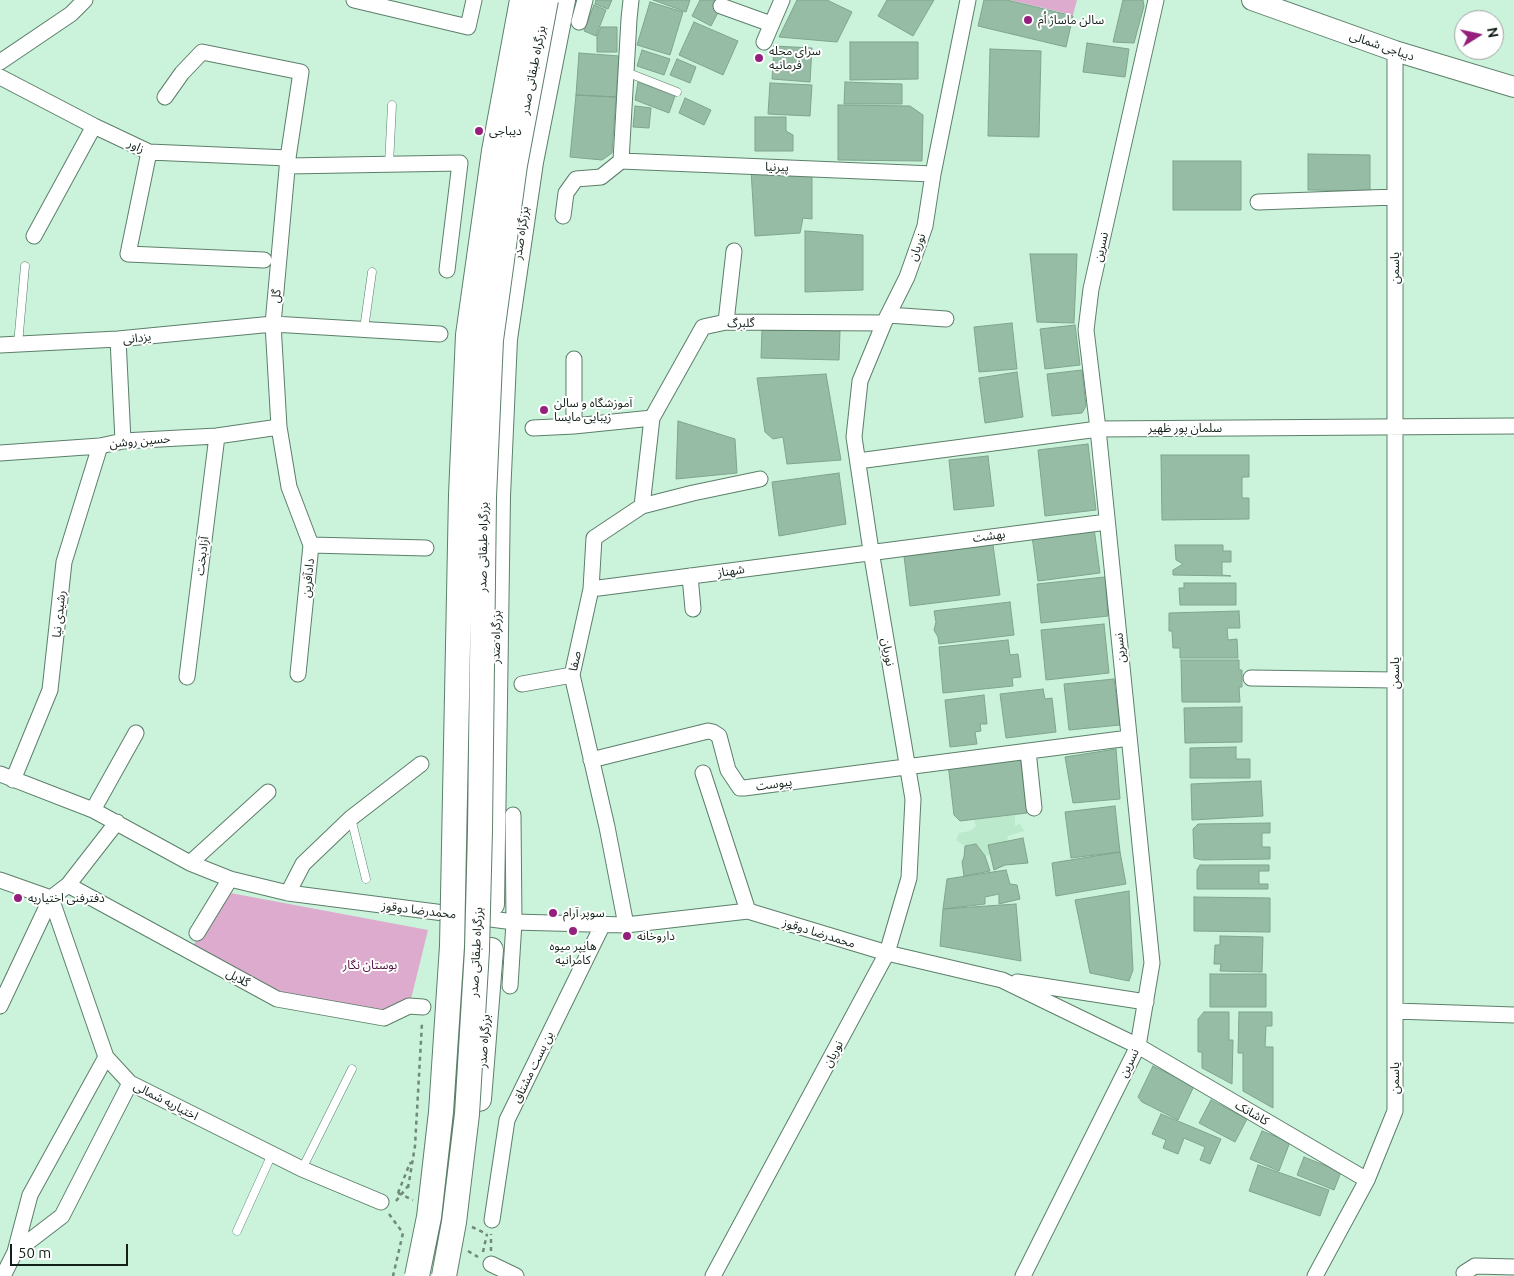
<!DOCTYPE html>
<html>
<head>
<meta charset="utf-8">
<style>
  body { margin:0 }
  #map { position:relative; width:1514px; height:1276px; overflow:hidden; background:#cbf2da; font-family:Ubuntu,sans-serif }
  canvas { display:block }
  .north { position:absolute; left:1454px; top:10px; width:50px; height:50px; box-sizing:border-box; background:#fff; border:1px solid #a0a6a3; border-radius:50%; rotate:80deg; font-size:14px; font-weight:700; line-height:20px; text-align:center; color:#122118 }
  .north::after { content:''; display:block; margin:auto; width:18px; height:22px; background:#941f7d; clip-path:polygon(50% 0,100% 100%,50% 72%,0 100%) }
  .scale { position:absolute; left:10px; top:1244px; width:118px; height:22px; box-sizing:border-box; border:2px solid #122118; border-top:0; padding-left:6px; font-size:15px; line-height:18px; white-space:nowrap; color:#122118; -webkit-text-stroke:4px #fff; paint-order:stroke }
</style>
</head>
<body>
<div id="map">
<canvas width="1514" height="1276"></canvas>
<div class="north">N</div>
<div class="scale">50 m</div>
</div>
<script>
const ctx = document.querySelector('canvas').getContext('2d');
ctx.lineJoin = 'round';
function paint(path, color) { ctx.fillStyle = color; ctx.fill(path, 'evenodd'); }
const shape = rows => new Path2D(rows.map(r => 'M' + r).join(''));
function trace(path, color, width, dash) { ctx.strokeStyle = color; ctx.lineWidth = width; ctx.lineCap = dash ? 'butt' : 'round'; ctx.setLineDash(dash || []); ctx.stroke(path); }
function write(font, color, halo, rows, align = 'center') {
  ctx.font = font + ' Ubuntu,"Noto Sans Arabic",sans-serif'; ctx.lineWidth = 4; ctx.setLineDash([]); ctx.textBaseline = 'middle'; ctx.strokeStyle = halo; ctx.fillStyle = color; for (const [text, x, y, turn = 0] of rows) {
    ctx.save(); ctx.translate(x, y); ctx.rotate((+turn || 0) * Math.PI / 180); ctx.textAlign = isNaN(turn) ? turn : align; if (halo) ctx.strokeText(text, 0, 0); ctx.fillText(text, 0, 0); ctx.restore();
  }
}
const built = shape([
  [1015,815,1015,826,1020,824,1024,831,1008,836,1007,841,991,855,985,856,976,844,965,846,956,840,959,833,970,831,976,826,974,820]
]);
const green = shape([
  [1010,0,1077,0,1073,15],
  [225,892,428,930,411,999,384,1013,285,994,193,946]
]);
const building = shape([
  [596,0,612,0,608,9,595,4,596,0],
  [653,0,690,0,686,12,653,0],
  [700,0,718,0,723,3,711,26,692,16,700,0],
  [797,0,827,0,852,12,837,42,779,37,797,0],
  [887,0,934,0,913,36,878,16,887,0],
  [984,0,1007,0,1073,16,1066,47,978,26,984,0],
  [1123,0,1143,0,1144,6,1134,43,1113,42,1123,0],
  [650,2,683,12,670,55,637,45,650,2],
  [594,5,606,10,596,36,584,31,594,5],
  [694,22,738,41,723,75,679,55,694,22],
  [601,27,617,27,617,52,597,52,597,36,601,27],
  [850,42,918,42,918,79,850,80,850,42],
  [1087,43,1129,49,1125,77,1083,72,1087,43],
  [774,46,812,48,810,82,772,79,774,46],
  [990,49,1041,51,1039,137,988,136,990,49],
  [642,50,670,59,664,75,637,66,642,50],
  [579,53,619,56,616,97,576,95,579,53],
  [677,59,696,67,690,83,670,75,677,59],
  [638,82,675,96,669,113,635,100,638,82],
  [845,82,902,84,902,104,844,104,845,82],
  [770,83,812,85,810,116,768,114,770,83],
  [576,95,616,97,612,153,602,160,570,157,576,95],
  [685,98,711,110,704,125,679,113,685,98],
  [838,105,910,106,923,115,922,161,838,160,838,105],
  [635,106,651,108,649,128,633,127,635,106],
  [755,117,786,117,786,131,793,135,793,151,755,151,755,117],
  [1308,154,1370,155,1370,191,1308,190,1308,154],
  [1173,161,1241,161,1241,210,1173,210,1173,161],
  [751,170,812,176,812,219,803,218,800,233,755,236,751,170],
  [805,231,863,235,863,290,805,292,805,231],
  [1030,254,1077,254,1074,323,1037,322,1030,254],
  [1012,323,1017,369,979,372,974,327,1012,323],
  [1075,325,1080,365,1045,369,1040,329,1075,325],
  [762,330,840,331,839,360,761,358,762,330],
  [1082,370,1086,406,1082,413,1052,416,1047,374,1082,370],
  [1017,372,1023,417,985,423,979,378,1017,372],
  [826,374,841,460,787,464,783,437,773,439,765,432,757,378,826,374],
  [678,421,735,439,737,473,676,479,678,421],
  [1088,444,1096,510,1045,516,1038,450,1088,444],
  [1161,455,1249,455,1249,477,1242,477,1242,498,1249,498,1249,519,1162,520,1161,455],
  [988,456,994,506,954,510,949,460,988,456],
  [839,473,846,524,779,536,772,482,839,473],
  [1094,528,1100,573,1038,581,1032,536,1094,528],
  [993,545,1000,595,910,606,904,556,993,545],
  [1175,545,1223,545,1223,551,1231,551,1231,562,1222,562,1222,575,1231,576,1173,575,1173,570,1183,564,1176,560,1175,545],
  [1105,577,1108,616,1041,623,1037,584,1105,577],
  [1184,583,1236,583,1236,605,1180,605,1179,588,1184,588,1184,583],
  [1010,602,1014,635,939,644,938,637,934,630,936,622,934,611,1010,602],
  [1239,611,1240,628,1227,628,1228,640,1237,639,1238,658,1180,658,1180,648,1173,648,1172,631,1169,631,1169,613,1239,611],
  [1104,624,1109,673,1046,680,1041,630,1104,624],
  [1008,640,1010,655,1018,654,1021,677,1012,678,1013,686,943,693,939,647,1008,640],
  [1181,660,1239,660,1239,670,1242,670,1242,687,1239,687,1240,702,1182,702,1181,660],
  [1114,679,1120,725,1069,730,1064,684,1114,679],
  [1043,689,1045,699,1052,698,1056,732,1006,738,1000,694,1043,689],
  [984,695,987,724,980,724,981,731,975,732,977,744,950,747,945,700,984,695],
  [1242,707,1242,742,1185,743,1184,708,1242,707],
  [1236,747,1236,759,1250,759,1250,778,1190,778,1190,748,1236,747],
  [1116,749,1120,799,1073,803,1065,757,1116,749],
  [1020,755,1027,813,960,821,954,815,948,764,1020,755],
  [1261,781,1263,816,1192,820,1191,784,1261,781],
  [1115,806,1120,852,1071,858,1065,812,1115,806],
  [1270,823,1270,833,1262,833,1262,847,1270,847,1270,859,1202,860,1194,858,1193,829,1198,824,1270,823],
  [1023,838,1028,863,1005,865,994,870,988,845,1023,838],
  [976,844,985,856,990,871,964,876,962,862,964,857,965,846,976,844],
  [1120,852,1126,884,1056,896,1052,863,1120,852],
  [1200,865,1269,865,1269,871,1259,871,1259,884,1268,884,1268,889,1197,889,1197,870,1200,865],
  [1006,870,1010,884,1017,885,1020,899,999,904,999,894,985,897,985,904,943,909,947,879,1006,870],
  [1129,891,1133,970,1129,981,1090,973,1075,900,1129,891],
  [1194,897,1270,898,1270,932,1194,931,1194,897],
  [1016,904,1021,961,940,946,943,909,1016,904],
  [1220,936,1263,937,1262,972,1220,971,1221,964,1214,964,1215,945,1220,945,1220,936],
  [1210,974,1266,974,1266,1007,1210,1007,1210,974],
  [1204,1012,1229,1012,1229,1040,1233,1040,1232,1084,1202,1068,1202,1052,1198,1052,1198,1019,1204,1012],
  [1239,1012,1272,1012,1272,1026,1266,1026,1265,1047,1273,1047,1273,1108,1243,1091,1243,1053,1238,1053,1239,1012],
  [1153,1066,1194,1086,1178,1120,1142,1102,1138,1097,1153,1066],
  [1211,1100,1247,1119,1235,1142,1199,1123,1211,1100],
  [1161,1114,1221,1139,1210,1164,1200,1160,1205,1147,1184,1138,1178,1154,1163,1148,1166,1140,1152,1134,1161,1114],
  [1262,1131,1290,1142,1279,1171,1250,1159,1262,1131],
  [1304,1157,1341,1172,1334,1190,1297,1175,1304,1157],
  [1258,1165,1329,1190,1320,1216,1249,1191,1258,1165]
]);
const path = shape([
  [408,1188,415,1146,422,1023],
  [398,1193,410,1163,411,1164],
  [396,1201,408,1186],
  [389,1214,403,1233,393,1276],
  [468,1251,478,1257],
  [491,1251,491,1234],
  [483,1252,487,1234]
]);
const service = shape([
  [626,72,677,92],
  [389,164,392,105],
  [364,329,372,272],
  [18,344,25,266],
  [351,818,366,879],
  [302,1169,352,1069],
  [237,1231,272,1154]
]);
const minor = shape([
  [354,0,468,27,474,0],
  [721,6,771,24],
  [579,22,585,0],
  [764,42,782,0],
  [0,62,71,14,85,0],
  [0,77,94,126,149,152,288,158],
  [165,97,182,73,202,52,301,72,288,158,273,324,279,427,289,487,311,545,298,674],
  [149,152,128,254,264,260],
  [621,161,933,174],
  [621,161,629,19,631,0],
  [287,166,460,163,447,270],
  [1258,202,1395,197],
  [563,216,566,193,576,179,601,177,621,161],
  [34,236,94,126],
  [888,315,946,319],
  [726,322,734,251],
  [118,339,123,441],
  [0,345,118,339,273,324,440,334],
  [574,426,574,359],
  [533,428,574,426,652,418],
  [0,453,100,446,123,441,217,436,279,427],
  [858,461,1098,429,1514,426],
  [642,506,652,418,703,327,726,322,884,323],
  [311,545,426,548],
  [690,576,693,609],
  [591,589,1107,522],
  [187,677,217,436],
  [1251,678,1395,680],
  [522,684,572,675],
  [1028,751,1034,808],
  [591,760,708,731,713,732,719,736,728,770,740,788,744,788,1129,738],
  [703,773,748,911],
  [0,774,93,810,190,863,230,879,288,893,514,922,626,925,748,911,887,953,1002,980,1138,1046,1367,1180],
  [13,780,50,690,64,562,100,446],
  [93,810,136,733],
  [190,863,268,792],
  [0,880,51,898],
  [68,885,277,999,384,1018,409,1006,423,1007],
  [288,893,303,864,351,818,421,764],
  [51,898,106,1057,130,1083,302,1169,381,1202],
  [626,925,607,827,572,675,591,589,594,538,642,506,693,493,760,479],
  [197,933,230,879],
  [1017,982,1146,1002],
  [510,986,514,922,513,815],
  [0,1006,51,898,68,885,117,822],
  [1395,1011,1514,1015],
  [106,1057,30,1195,15,1252,62,1216,130,1083],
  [492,1220,507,1120,603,924],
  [491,1264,516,1276],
  [1464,1273,1475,1266,1514,1267],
  [3,1276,15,1252],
  [713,1276,887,953,909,878,913,799,871,551,854,437,860,381,884,323,907,277,925,226,933,174,968,0],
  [1023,1276,1138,1046,1152,963,1098,429,1086,330,1091,289,1156,0],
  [1315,1276,1367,1180,1395,1111,1395,51]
]);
const secondary = shape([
  [1252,0,1395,51,1514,87]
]);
const trunk = shape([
  [492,904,498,496,505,339,531,162,563,0],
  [479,1099,491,950]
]);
const pathBridge = shape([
  [398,1193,413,1200],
  [472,1227,487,1234]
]);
const trunkBridge = shape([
  [417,1276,429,1217,441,1112,452,946,461,495,468,335,494,151,522,0],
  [444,1276,454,1222,467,1114,477,950,480,830,484,497,491,340,515,165,546,0]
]);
const markers = [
  [1028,20,5,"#941f7d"],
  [759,58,5,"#941f7d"],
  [479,131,5,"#941f7d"],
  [544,410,5,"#941f7d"],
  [18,898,5,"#941f7d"],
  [553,913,5,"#941f7d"],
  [573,931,5,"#941f7d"],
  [627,936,5,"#941f7d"]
];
const poiNames = [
  ["سالن ماساژ اُم",1038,20],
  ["سرای محله",769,51],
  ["فرمانیه",769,65],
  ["دیباجی",489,131],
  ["آموزشگاه و سالن",554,403],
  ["زیبایی مایسا",554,417],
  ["دفترفنی اختیاریه",28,898],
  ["سوپر آرام",563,913],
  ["داروخانه",637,936],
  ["هایپر میوه",573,946,"center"],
  ["کامرانیه",573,960,"center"]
];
const streetNames = [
  ["دیباجی شمالی",1382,46,19],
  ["بزرگراه طبقاتی صدر",533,70,-79],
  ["زاور",136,146,25],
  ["پیرنیا",777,167,2],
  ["بزرگراه صدر",521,233,-82],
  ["نوریان",917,247,-70],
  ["نسرین",1101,247,-77],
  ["یاسمن",1395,268,-90],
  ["گل",276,296,-85],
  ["گلبرگ",741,323,-1],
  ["یزدانی",137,338,-6],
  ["سلمان پور ظهیر",1185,428],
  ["حسین روشن",140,441,-5],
  ["بهشت",989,536,-7],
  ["بزرگراه طبقاتی صدر",483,547,-89],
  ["آزادبخت",202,556,-83],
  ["شهناز",731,571,-8],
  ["دادآفرین",308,578,-84],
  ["رشیدی نیا",59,614,-84],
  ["بزرگراه صدر",496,637,-89],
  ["نسرین",1120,648,-96],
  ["نوریان",888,652,80],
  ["صفا",575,661,-78],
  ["یاسمن",1395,673,-90],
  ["پیوست",774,784,-8],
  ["محمدرضا دوقوز",419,910,7],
  ["محمدرضا دوقوز",819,933,17],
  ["بزرگراه طبقاتی صدر",476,952,-87],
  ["گلایل",238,978,29],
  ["بزرگراه صدر",484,1041,-86],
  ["نوریان",833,1054,-62],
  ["نسرین",1129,1063,-64],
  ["بن بست مشتاق",533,1067,-64],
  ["یاسمن",1395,1078,-90],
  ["اختیاریه شمالی",166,1101,27],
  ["کاشانک",1252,1113,30]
];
const parkNames = [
  ["بوستان نگار",370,965]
];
paint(built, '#bbe9cc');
paint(green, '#ddabce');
paint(building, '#97bca5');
trace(building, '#80a48e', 1);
trace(service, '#5c7f6a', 9);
trace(minor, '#5c7f6a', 17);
trace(secondary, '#5c7f6a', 22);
trace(trunk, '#5c7f6a', 26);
trace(path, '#6f8a79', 2.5, [4, 4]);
trace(service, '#fff', 8);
trace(minor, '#fff', 15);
trace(secondary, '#fff', 20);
trace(trunk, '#fff', 24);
trace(trunkBridge, '#5c7f6a', 26, []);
trace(pathBridge, '#6f8a79', 2.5, [4, 4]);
trace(trunkBridge, '#fff', 24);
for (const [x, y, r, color] of markers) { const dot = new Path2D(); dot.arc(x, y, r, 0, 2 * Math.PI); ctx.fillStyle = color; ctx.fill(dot); trace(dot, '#fff', 2); }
write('12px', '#122118', '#fff', poiNames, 'left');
write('12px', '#122118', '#fff', streetNames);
write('12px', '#541146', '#fff', parkNames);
</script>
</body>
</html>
